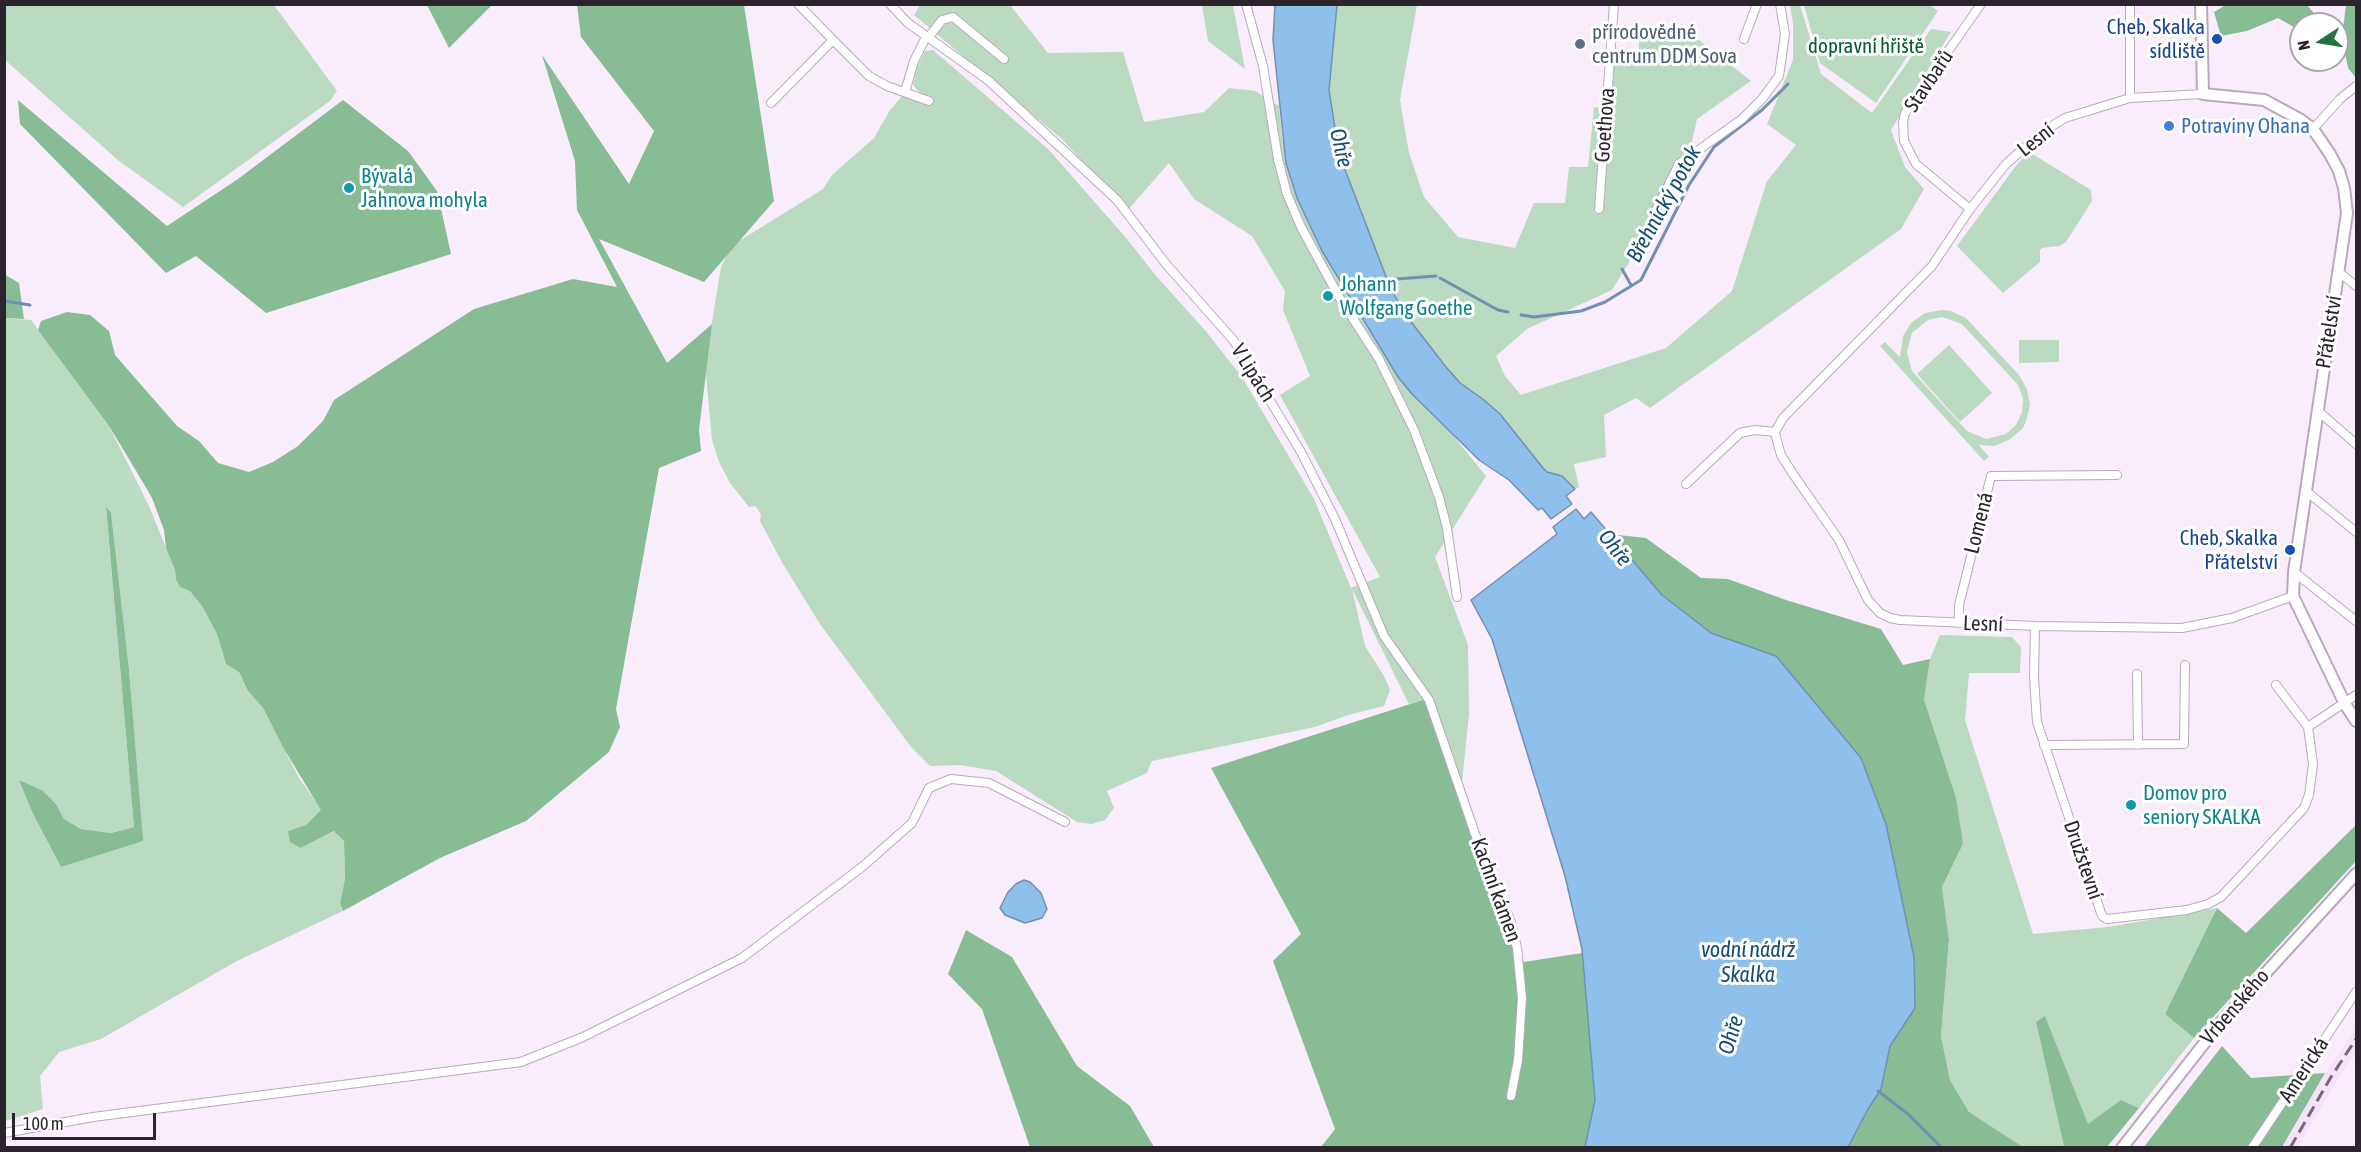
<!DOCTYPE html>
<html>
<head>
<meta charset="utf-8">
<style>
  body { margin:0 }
  #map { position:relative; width:2361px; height:1152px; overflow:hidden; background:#f9edfc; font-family:"Asap Condensed",sans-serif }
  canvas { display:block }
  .frame { position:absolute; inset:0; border:6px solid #2b242d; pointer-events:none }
  .north { position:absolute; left:2289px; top:12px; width:60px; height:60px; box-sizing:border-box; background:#fff; border:2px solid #aaa7ab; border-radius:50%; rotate:258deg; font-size:16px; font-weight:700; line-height:24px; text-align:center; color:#2b242d }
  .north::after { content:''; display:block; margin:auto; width:21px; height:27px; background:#227242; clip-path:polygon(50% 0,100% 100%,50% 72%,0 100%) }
  .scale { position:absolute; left:12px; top:1113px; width:144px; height:27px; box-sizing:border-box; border:3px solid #2b242d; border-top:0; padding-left:8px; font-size:18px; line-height:21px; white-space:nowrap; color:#2b242d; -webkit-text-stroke:4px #fff; paint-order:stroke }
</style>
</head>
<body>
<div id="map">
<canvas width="2361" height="1152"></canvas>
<div class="frame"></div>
<div class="north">N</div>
<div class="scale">100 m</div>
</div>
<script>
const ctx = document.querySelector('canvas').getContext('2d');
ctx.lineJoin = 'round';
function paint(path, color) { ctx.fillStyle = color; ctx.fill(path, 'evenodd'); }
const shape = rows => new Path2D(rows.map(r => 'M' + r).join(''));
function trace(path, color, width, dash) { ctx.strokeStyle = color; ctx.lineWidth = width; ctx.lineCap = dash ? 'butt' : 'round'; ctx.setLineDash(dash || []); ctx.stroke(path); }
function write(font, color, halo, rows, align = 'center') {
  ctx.font = font + ' "Asap Condensed",sans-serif'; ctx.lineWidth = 6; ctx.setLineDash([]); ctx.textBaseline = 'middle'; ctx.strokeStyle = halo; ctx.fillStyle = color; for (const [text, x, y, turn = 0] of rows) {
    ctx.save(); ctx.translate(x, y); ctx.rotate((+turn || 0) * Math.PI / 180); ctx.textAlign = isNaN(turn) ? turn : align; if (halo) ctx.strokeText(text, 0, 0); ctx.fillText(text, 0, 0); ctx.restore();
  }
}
const built = shape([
  [2356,1027,2356,1052,2337,1081,2298,1147,2282,1148,2325,1073]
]);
const green = shape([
  [1928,4,1938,11,1876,103,1820,63,1804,5],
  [4,5,274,5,337,91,330,101,183,207,119,161,5,60],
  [920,5,1010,5,1048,53,1123,52,1144,122,1204,112,1229,88,1255,91,1279,106,1282,138,1291,182,1308,223,1338,280,1398,377,1452,434,1486,476,1435,557,1468,645,1469,714,1462,783,1429,698,1409,704,1352,589,1365,646,1384,676,1390,690,1384,706,1348,715,1315,727,1152,761,1147,773,1107,791,1114,808,1105,820,1091,824,1077,822,996,771,960,765,930,766,911,747,820,624,783,564,760,521,761,515,758,509,755,506,749,507,730,483,719,462,712,440,705,364,721,267,731,246,823,189,832,175,874,138,890,110,902,96,930,106,932,98,918,91,913,85,917,68,925,51,933,50,1049,150,1127,239,1157,277,1204,329,1242,377,1314,499,1351,588,1380,577,1280,395,1310,376,1283,310,1285,291,1252,236,1194,199,1169,163,1127,211,1063,140,914,15],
  [1202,5,1233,5,1245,69,1208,41],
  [1337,5,1417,5,1400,100,1409,153,1424,197,1458,237,1515,248,1534,203,1565,203,1569,167,1588,167,1594,107,1608,109,1614,52,1639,52,1639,34,1694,36,1751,81,1697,119,1685,172,1612,290,1527,329,1496,356,1505,376,1521,395,1666,348,1732,291,1767,181,1796,145,1767,124,1793,60,1793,24,1790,5,1800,5,1821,74,1872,113,1931,29,1951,32,1891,130,1905,167,1924,189,1901,229,1650,408,1636,398,1604,415,1606,457,1574,464,1579,487,1575,489,1562,476,1547,472,1543,468,1500,414,1484,400,1460,383,1446,367,1405,314,1390,287,1339,154,1329,90],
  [2027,155,2034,155,2091,190,2092,201,2066,242,2059,246,2042,248,2040,250,2040,262,2003,293,1957,246,2018,163],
  [1942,310,1951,311,1966,318,2019,375,2027,389,2030,405,2026,422,2022,429,2009,440,1994,446,1979,445,1989,457,1984,461,1880,346,1885,342,1900,357,1903,336,1911,323,1925,313],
  [1942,317,1962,324,2018,385,2023,398,2022,412,2016,425,2006,434,1986,439,1967,431,1912,371,1907,352,1912,333,1928,320],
  [4,318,31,320,109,426,149,506,175,570,176,580,180,587,190,591,202,606,217,634,226,664,239,672,248,691,263,708,299,778,322,810,306,825,289,831,301,848,335,831,344,841,345,879,340,903,343,911,235,962,101,1039,59,1052,40,1076,43,1109,5,1121],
  [106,509,111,513,129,669,142,841,61,867,33,814,20,780,56,804,64,819,81,829,111,833,134,827],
  [2019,340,2059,340,2059,362,2019,363],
  [1949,345,1992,393,1960,422,1917,374],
  [1940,635,2012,637,2021,647,2020,673,1969,673,1965,720,2033,934,2108,927,2217,908,2165,1014,2194,1038,2139,1108,2121,1100,2088,1125,2045,1016,2036,1022,2064,1147,2023,1147,1969,1112,1950,1080,1941,1036,1949,940,1942,887,1963,844,1924,700,1930,659]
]);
const forest = shape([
  [493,4,449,48,427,5,427,4],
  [577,5,744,5,774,201,704,282,599,239,667,363,712,324,699,430,701,451,659,468,616,709,620,727,609,752,526,821,440,858,343,911,340,903,345,879,344,841,334,831,301,848,290,842,288,831,306,825,321,810,284,749,263,708,248,691,239,672,226,664,217,634,202,606,190,591,180,587,176,580,175,570,166,548,164,530,152,498,135,469,109,426,38,330,41,321,67,312,90,315,109,331,115,355,177,426,199,441,218,463,249,472,273,462,298,446,323,421,334,400,474,309,573,279,617,287,577,210,575,161,542,55,629,184,654,131,581,37],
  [2226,5,2307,5,2323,24,2301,24,2301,31,2278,18,2247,31,2221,36,2214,12],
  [2346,5,2356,5,2356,78,2348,68,2342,37],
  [18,100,167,226,238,179,343,100,408,151,437,191,451,254,266,313,196,256,166,273,20,124],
  [4,274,19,283,24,319,5,318],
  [106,507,111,513,129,669,143,841,61,867,33,814,19,780,43,791,56,804,64,819,81,829,111,833,134,827],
  [1609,534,1646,538,1701,578,1728,579,1786,600,1881,629,1903,665,1930,659,1924,700,1956,798,1963,844,1942,887,1949,940,1941,1036,1950,1080,1969,1112,2023,1147,1848,1147,1868,1109,1881,1089,1890,1046,1915,1008,1914,957,1886,824,1861,758,1776,656,1711,633,1662,595],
  [1429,698,1462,783,1460,796,1481,864,1507,925,1517,963,1582,953,1595,1100,1585,1147,1321,1147,1335,1129,1273,961,1301,934,1211,768],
  [2356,825,2356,861,2194,1038,2165,1014,2217,908,2246,933],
  [966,930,1012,957,1077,1066,1130,1106,1154,1147,1030,1147,982,1009,948,974],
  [2045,1016,2088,1124,2121,1100,2139,1108,2107,1147,2064,1147,2036,1022],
  [2222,1046,2251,1078,2325,1073,2282,1147,2143,1148]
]);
const water = shape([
  [1275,5,1337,5,1329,90,1339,154,1390,287,1405,314,1446,367,1460,383,1484,400,1500,414,1543,468,1547,472,1562,476,1575,489,1566,496,1572,504,1551,519,1542,508,1538,510,1509,480,1479,460,1412,394,1398,377,1322,251,1297,198,1286,163,1273,40,1275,5],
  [1576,509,1584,519,1591,512,1662,595,1711,633,1776,656,1861,758,1886,824,1914,957,1915,1008,1890,1046,1881,1089,1868,1109,1848,1147,1585,1147,1595,1100,1582,949,1565,876,1492,639,1471,600,1557,534,1553,527,1576,509],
  [1024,880,1030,882,1041,893,1047,909,1042,918,1025,923,1005,915,1000,908,1008,892,1016,884,1024,880]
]);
const stream = shape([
  [1622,269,1631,285],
  [1440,278,1498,310,1508,312],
  [1384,280,1436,276],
  [4,301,30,305],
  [1521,315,1534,317,1581,311,1605,302,1641,280,1689,185,1714,147,1762,110,1788,84],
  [1878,1091,1908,1114,1942,1148]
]);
const street = shape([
  [890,4,908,23,989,81,1117,200,1166,264,1234,341,1301,452,1335,519,1384,636,1429,700,1483,857,1511,922,1517,948,1522,998,1518,1060,1511,1096],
  [1246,4,1263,66,1278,159,1287,194,1301,227,1339,297,1379,359,1414,430,1439,497,1447,528,1457,597],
  [2130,4,2130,98],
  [928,38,942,20,953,17,1004,59],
  [1744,39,1757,4],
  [833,40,869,76,887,86,929,101],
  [905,92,914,61,926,37],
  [2203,94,2130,98,2065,118,2042,132,2006,164,1970,209,1932,266,1783,418,1775,432,1777,441,1781,455,1793,474,1839,540,1868,600,1880,613,1890,618,1900,620,2035,626,2182,628,2232,618,2293,596],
  [771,103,833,40,798,4],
  [2313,129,2340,99,2356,86],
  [1599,209,1614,4],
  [1970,209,1916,164,1904,141,1903,122,1905,113,1981,4],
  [1656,210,1679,164,1742,119,1762,99,1779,76,1785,34,1780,4],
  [2339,272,2356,286],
  [2317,410,2356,444],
  [1686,484,1740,433,1755,430,1775,432],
  [2306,491,2356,532],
  [2294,572,2356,621],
  [1959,623,1959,605,1991,476,2117,475],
  [2035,626,2034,678,2037,722,2102,916,2107,919,2187,910,2208,904,2221,897,2304,808,2309,795,2313,764,2308,727,2276,685],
  [2137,674,2138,745],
  [2308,727,2356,695],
  [2044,745,2184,744,2185,665],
  [4,1133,93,1117,521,1062,583,1037,742,958,862,867,912,823,929,788,951,779,989,783,1065,822],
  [2252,1148,2356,992]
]);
const secondary = shape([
  [2201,4,2203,94,2264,100,2301,120,2313,129,2330,154,2339,171,2344,188,2347,213,2294,572,2293,596,2345,704,2356,721],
  [2122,1148,2221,1022,2356,874]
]);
const rail = shape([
  [2290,1148,2331,1077,2356,1039]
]);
const markers = [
  [2217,39,6,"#1a4fb4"],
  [1580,44,6,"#5c6f8a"],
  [2169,126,6,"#3f7fe0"],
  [349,188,6,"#0f9aa8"],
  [1328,296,6,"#0f9aa8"],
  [2290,550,6,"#1a4fb4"],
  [2131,805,6,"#0f9aa8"]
];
const transitNames = [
  ["Cheb, Skalka",2205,27],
  ["sídliště",2205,51],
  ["Cheb, Skalka",2278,538],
  ["Přátelství",2278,562]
];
const serviceNames = [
  ["přírodovědné",1592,32],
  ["centrum DDM Sova",1592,56]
];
const parkNames = [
  ["dopravní hřiště",1866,46]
];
const streetNames = [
  ["Stavbařů",1929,81,-56],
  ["Goethova",1605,125,-86],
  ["Lesní",2036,140,-38],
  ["Přátelství",2329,332,-81],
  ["V Lipách",1253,373,58],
  ["Lomená",1979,523,-76],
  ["Lesní",1983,624,2],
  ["Družstevní",2083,860,71],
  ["Kachní kámen",1496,890,70],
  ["Vrbenského",2235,1007,-49],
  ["Americká",2304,1070,-57]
];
const shopNames = [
  ["Potraviny Ohana",2181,126]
];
const cultureNames = [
  ["Bývalá",361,176],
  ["Jahnova mohyla",361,200],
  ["Johann",1340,284],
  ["Wolfgang Goethe",1340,308],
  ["Domov pro",2143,793],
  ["seniory SKALKA",2143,817]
];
const waterNames = [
  ["Ohře",1341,148,77],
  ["Břehnický potok",1664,204,-61],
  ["Ohře",1615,548,52],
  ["vodní nádrž",1748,950],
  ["Skalka",1748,975],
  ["Ohře",1731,1035,-73]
];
paint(built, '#f6e3fb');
paint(green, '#badac1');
paint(forest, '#87bc94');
paint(water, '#8fc0eb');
trace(water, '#7191b2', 1.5);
trace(stream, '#7191b2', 3);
trace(street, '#baa8bf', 10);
trace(secondary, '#baa8bf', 14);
trace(street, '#fff', 8);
trace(secondary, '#fff', 10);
trace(rail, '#746b77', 3, [12, 6]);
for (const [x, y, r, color] of markers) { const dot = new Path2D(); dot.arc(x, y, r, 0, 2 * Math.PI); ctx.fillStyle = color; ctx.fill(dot); trace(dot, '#fff', 2); }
write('21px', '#164399', '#fff', transitNames, 'right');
write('21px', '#4e5e75', '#fff', serviceNames, 'left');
write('21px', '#045e2d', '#fff', parkNames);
write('21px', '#2b242d', '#fff', streetNames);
write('21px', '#366cbe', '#fff', shopNames, 'left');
write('21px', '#0d838f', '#fff', cultureNames, 'left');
write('italic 22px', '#164d75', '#fff', waterNames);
</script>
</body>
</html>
